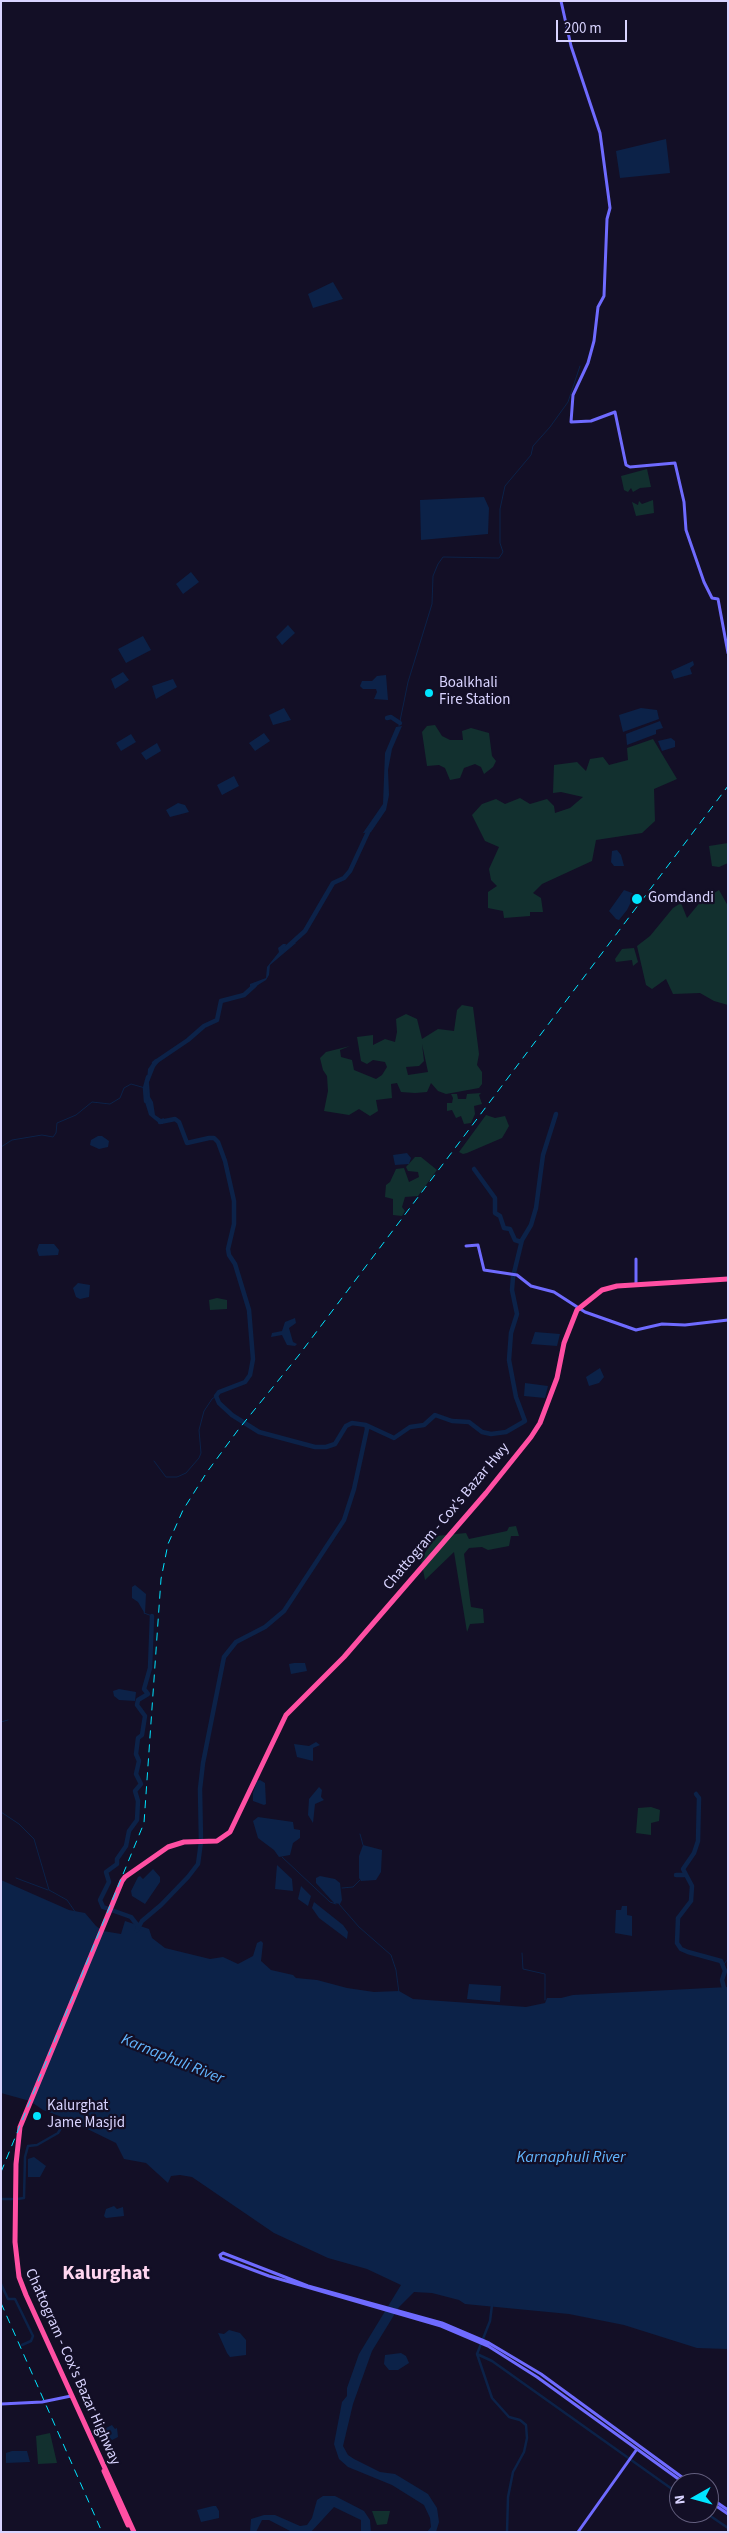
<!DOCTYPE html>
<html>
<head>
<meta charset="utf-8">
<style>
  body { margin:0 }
  #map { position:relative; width:729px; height:2533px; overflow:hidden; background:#130f26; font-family:"Source Sans 3",sans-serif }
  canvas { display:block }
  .frame { position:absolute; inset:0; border:2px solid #d9d4ff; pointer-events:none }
  .north { position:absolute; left:669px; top:2473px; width:50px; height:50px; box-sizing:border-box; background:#130f26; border:1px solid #625e7d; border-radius:50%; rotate:263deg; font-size:14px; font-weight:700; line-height:20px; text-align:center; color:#d9d4ff }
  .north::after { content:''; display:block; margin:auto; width:18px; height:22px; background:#00e5ff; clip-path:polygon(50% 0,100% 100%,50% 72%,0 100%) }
  .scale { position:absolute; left:556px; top:20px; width:71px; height:22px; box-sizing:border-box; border:2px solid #d9d4ff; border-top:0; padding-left:6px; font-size:15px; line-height:18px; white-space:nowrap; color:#d9d4ff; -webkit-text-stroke:4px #130f26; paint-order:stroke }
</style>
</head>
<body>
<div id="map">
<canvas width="729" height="2533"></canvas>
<div class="frame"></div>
<div class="north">N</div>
<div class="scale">200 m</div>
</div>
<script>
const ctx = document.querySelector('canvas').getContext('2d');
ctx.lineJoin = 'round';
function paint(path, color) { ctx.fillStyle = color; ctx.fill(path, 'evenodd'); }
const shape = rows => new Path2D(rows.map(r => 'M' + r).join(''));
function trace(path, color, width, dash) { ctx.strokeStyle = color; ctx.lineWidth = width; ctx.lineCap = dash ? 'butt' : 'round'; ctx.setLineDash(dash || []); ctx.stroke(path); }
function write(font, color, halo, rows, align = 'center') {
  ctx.font = font + ' "Source Sans 3",sans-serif'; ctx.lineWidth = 4.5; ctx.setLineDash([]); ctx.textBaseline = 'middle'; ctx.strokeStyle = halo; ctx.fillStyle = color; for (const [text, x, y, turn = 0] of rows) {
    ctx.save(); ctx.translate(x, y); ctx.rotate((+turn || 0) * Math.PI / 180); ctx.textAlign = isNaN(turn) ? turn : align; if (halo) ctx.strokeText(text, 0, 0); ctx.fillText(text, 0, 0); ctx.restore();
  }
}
const green = shape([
  [647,469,651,487,640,488,633,492,631,488,628,492,624,490,621,476],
  [653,500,654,513,636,516,632,502,638,505,639,501,642,504],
  [435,725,442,736,450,740,463,740,462,731,471,728,489,733,492,756,496,761,493,767,484,774,481,767,475,764,464,768,460,778,450,780,445,768,439,765,427,766,422,732,427,726],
  [653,739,677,779,654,789,655,821,642,833,596,840,592,861,542,884,533,893,541,898,543,912,530,912,530,916,504,918,503,911,488,908,488,892,497,886,491,880,489,869,499,847,485,841,472,815,482,804,496,799,505,804,520,798,530,804,547,799,554,806,555,813,570,808,583,797,561,792,553,793,554,765,577,762,586,771,590,759,603,757,609,765,628,760,627,748],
  [728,843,728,863,719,867,712,866,709,846],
  [719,890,728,906,728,1005,714,1001,700,993,673,994,666,979,652,989,646,985,637,946,650,936,673,908,681,903,687,918,702,900],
  [634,948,638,962,633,966,632,960,616,962,615,959,622,949],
  [462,1005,473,1007,479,1054,477,1065,482,1072,482,1084,479,1088,446,1094,438,1091,431,1083,427,1092,415,1093,401,1092,397,1083,391,1084,392,1098,376,1100,378,1111,370,1116,359,1109,349,1115,324,1111,328,1091,327,1076,323,1070,320,1058,326,1052,350,1046,340,1050,341,1057,352,1060,354,1070,376,1079,382,1075,387,1067,385,1062,373,1060,367,1064,361,1061,357,1037,373,1035,373,1045,385,1039,395,1042,397,1032,396,1019,406,1014,417,1019,422,1039,438,1029,454,1031,457,1010],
  [422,1044,428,1072,408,1075,406,1067,419,1066,424,1061],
  [481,1093,479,1095,482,1104,474,1106,475,1114,471,1123,464,1124,461,1116,456,1118,452,1110,447,1111,447,1103,452,1103,453,1098,451,1094,457,1094,458,1099,466,1099,467,1094],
  [486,1115,495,1118,505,1116,509,1126,505,1133,502,1138,467,1153,463,1154,459,1152],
  [415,1157,421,1157,437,1170,418,1196,405,1197,402,1207,405,1211,402,1216,393,1215,393,1199,385,1197,386,1185,390,1182,396,1169,404,1168,409,1182,419,1177,418,1172,408,1171,406,1167],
  [217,1298,227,1300,227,1309,210,1310,209,1300],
  [516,1526,519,1536,511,1536,509,1546,488,1550,482,1547,469,1548,464,1554,471,1607,483,1609,484,1623,470,1624,467,1632,454,1552,425,1580,421,1559,436,1536,466,1533,469,1539,507,1531,509,1527],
  [651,1807,660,1810,659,1821,651,1823,651,1835,636,1833,638,1808],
  [50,2433,57,2463,38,2464,36,2436],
  [372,2511,390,2511,387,2524,377,2525]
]);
const water = shape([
  [666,139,670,173,620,178,616,151],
  [333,282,343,299,313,308,308,294],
  [484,497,489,508,488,534,421,540,420,500],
  [191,572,199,582,183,594,176,584],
  [288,625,295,633,282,645,276,637],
  [143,636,151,650,126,663,118,649],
  [693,661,694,665,690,668,692,674,674,679,671,671],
  [123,672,129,680,115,689,111,679],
  [386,675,388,700,374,699,377,692,376,689,363,689,360,686,362,681,372,681,377,676],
  [173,679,177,687,156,699,152,686],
  [284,708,291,720,273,725,269,715],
  [641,708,657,710,659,719,623,732,619,715],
  [660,721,663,728,656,730,656,734,627,745,626,734],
  [402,726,392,749,388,770,389,795,386,810,371,832,363,833,383,804,385,753,396,727],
  [264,733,270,741,255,751,249,743],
  [131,734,136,742,121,751,116,743],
  [671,738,675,741,675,747,662,751,658,741],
  [157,743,161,751,146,760,141,753],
  [234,776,239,786,222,795,217,785],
  [178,803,185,805,189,812,170,817,166,810],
  [617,850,621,855,624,866,614,866,611,862,612,851],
  [624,890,635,894,627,910,619,920,616,919,609,911],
  [292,943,296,943,270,965,269,975,266,980,250,990,250,984,266,978,267,967,279,952,278,948,283,944,286,944,285,948],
  [155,1059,159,1062,155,1067,149,1082,150,1097,153,1102,155,1115,161,1119,164,1118,163,1124,160,1124,149,1115,145,1102,148,1069],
  [98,1136,102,1136,109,1141,108,1147,99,1149,90,1145,91,1140],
  [407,1153,411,1158,409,1164,395,1165,393,1155],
  [39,1244,54,1244,59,1250,58,1255,39,1256,37,1250],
  [78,1283,90,1285,89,1297,80,1299,76,1297,73,1288],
  [295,1318,296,1323,289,1328,293,1342,297,1344,295,1346,287,1345,282,1335,271,1337,272,1333,282,1331,285,1322],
  [535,1332,560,1334,557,1346,531,1344],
  [600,1368,604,1377,599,1383,589,1386,586,1377],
  [525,1383,548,1386,545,1398,524,1396],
  [135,1585,146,1594,145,1614,138,1602,132,1598,132,1587],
  [294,1663,305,1663,307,1671,291,1674,289,1664],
  [119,1689,136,1692,135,1701,119,1700,114,1696,113,1691],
  [316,1742,320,1745,313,1748,313,1761,297,1757,294,1744,309,1746],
  [260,1780,265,1783,266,1804,264,1805,253,1801,253,1793,257,1781],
  [319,1787,322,1790,321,1797,324,1800,315,1804,313,1823,308,1815,309,1799],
  [258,1817,293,1822,294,1829,300,1830,300,1838,293,1843,290,1855,279,1857,274,1850,258,1838,253,1821],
  [363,1845,382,1850,381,1872,376,1880,361,1881,359,1878,359,1856],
  [277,1865,292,1879,293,1891,275,1889],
  [153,1869,160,1877,160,1882,145,1904,132,1896,131,1891,138,1877,140,1876,143,1879],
  [320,1876,335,1879,340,1883,342,1900,340,1904,334,1903,316,1883,316,1878],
  [1,1880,69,1910,85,1913,96,1926,103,1931,121,1934,125,1921,149,1929,152,1938,165,1948,210,1959,223,1957,238,1964,253,1956,257,1943,261,1941,263,1943,261,1961,271,1970,293,1975,296,1978,317,1980,347,1988,374,1992,399,1991,413,1999,526,2007,545,2003,547,1998,561,1998,573,1995,728,1987,728,2349,697,2348,624,2325,569,2314,465,2304,459,2300,432,2293,414,2292,399,2307,372,2351,353,2404,343,2446,348,2455,354,2459,380,2472,395,2474,428,2494,437,2508,439,2522,436,2532,427,2532,431,2527,430,2518,424,2505,392,2485,348,2467,339,2459,334,2444,342,2402,347,2396,347,2388,359,2354,401,2285,367,2269,328,2258,274,2233,192,2177,180,2175,171,2176,168,2183,146,2163,124,2159,116,2143,67,2119,43,2110,30,2101,1,2093],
  [301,1886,311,1896,308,1906,298,1899],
  [314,1902,343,1925,348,1932,347,1939,319,1918,312,1908],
  [622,1906,627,1906,627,1915,632,1916,632,1936,615,1933,616,1910,621,1910],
  [469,1984,501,1986,500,2002,467,1999],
  [34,2157,46,2166,40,2177,28,2177,28,2159],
  [114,2206,117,2209,123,2207,124,2216,106,2218,104,2216,106,2209],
  [229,2330,240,2333,246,2340,246,2355,230,2357,227,2353,218,2333,224,2334],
  [401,2353,406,2356,409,2363,398,2370,389,2370,384,2364,385,2355],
  [112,2425,115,2429,117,2428,118,2437,112,2440,109,2437,102,2438,98,2432],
  [12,2451,27,2451,30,2462,6,2463,6,2453],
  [323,2496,335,2496,364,2511,370,2520,371,2532,361,2532,361,2520,334,2507,311,2532,292,2532,269,2520,262,2520,256,2532,250,2532,251,2519,264,2515,275,2515,300,2526,307,2525,312,2518,317,2500],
  [213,2506,216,2506,219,2511,219,2518,201,2522,197,2510]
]);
const stream = shape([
  [399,726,408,682,432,604,433,576,438,564,443,557,499,558,503,552,500,543,500,509,505,486,531,455,533,446,550,427,568,402,580,366],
  [1,1147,12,1140,42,1135,53,1137,56,1133,57,1123,76,1115,92,1102,110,1104,120,1098,124,1088,131,1084,145,1088],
  [154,1461,166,1477,177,1477,186,1473,199,1458,201,1453,199,1430,204,1411,212,1399,216,1396],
  [144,1613,152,1616],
  [1,1722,8,1720],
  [1,1812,19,1824,34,1839,49,1890,67,1900,76,1913],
  [360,1834,363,1845],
  [282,1857,330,1902,336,1904],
  [16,1878,48,1890],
  [342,1888,353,1887,360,1880],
  [339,1904,359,1927,391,1955,396,1970,399,1993],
  [522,1953,523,1969,545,1974,545,2000],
  [724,1964,728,1959]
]);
const canal = shape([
  [1,2199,12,2199],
  [17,2199,24,2198,25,2157,28,2146,37,2145,58,2133,67,2118],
  [1,2284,8,2299,15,2299,33,2336,31,2341,22,2345],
  [492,2305,490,2321,477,2354,492,2361,679,2494],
  [477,2354,492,2398,509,2417,520,2420,526,2425,527,2438,524,2452,513,2472,508,2497,507,2532],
  [706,2513,728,2528]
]);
const river = shape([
  [387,718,391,717,400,723],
  [285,949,305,931,333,883,344,878,350,871,369,830],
  [154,1063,188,1040,204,1026,217,1020,221,1001,244,995,255,985],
  [146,1101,145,1088,148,1077],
  [474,1169,495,1198,495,1213,500,1216,504,1228,510,1229,515,1240,521,1242],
  [366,1425,394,1438,410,1427,424,1425,435,1415,452,1421,469,1422,482,1432,491,1434,506,1432,525,1421,516,1397,509,1360,511,1333,517,1314,512,1290,513,1277,522,1240,531,1225,536,1208,543,1155,556,1114],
  [696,1794,699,1798,698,1841,694,1853,683,1869,692,1886,691,1901,678,1918,677,1943,681,1949,688,1952,721,1961,725,1971,722,1980,724,1988],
  [676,1875,685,1875],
  [138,1926,131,1917,103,1907,100,1900,109,1882,106,1872,117,1864,117,1859,126,1846,129,1831,137,1820,138,1801,135,1791,141,1784,136,1774,139,1761,136,1754,138,1738,142,1735,145,1716,137,1705,138,1700,148,1694,144,1689,150,1668,152,1616],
  [137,1930,142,1921,161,1905,188,1877,198,1864,201,1842,200,1789,203,1763,224,1657,236,1642,265,1627,284,1611,344,1520,354,1489,367,1429,366,1425,352,1423,346,1426,335,1444,326,1447,315,1447,259,1432,232,1415,219,1403,216,1396,219,1392,245,1382,250,1375,253,1359,249,1310,235,1264,229,1255,228,1249,234,1224,234,1201,225,1161,218,1142,214,1138,209,1138,187,1143,179,1122,175,1119,160,1122]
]);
const secondary = shape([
  [561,1,571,46,600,133,610,208,607,219,604,296,598,307,594,341,588,363,573,395,571,422,591,421,615,412,626,465,630,467,675,463,684,502,686,530,704,582,712,598,718,599,728,653],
  [466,1246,478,1245,484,1270,517,1275,531,1286,554,1292,585,1312,636,1330,662,1324,685,1325,728,1320],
  [636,1259,636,1284],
  [1,2404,42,2402,71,2396],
  [684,2483,537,2377,488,2346,441,2326,269,2276,221,2258,220,2255,223,2253,308,2286,442,2323,489,2343,541,2374,690,2483],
  [709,2497,728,2510],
  [709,2501,728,2514],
  [578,2532,637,2449]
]);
const highway = shape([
  [104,2471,128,2525],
  [134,2532,26,2295,19,2277,15,2242,16,2164,20,2127,122,1881,125,1877,168,1847,184,1842,217,1841,230,1832,286,1715,344,1657,486,1493,531,1437,540,1423,557,1378,564,1343,577,1310,602,1290,617,1286,728,1279]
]);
const rail = shape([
  [1,2172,144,1823,161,1579,168,1544,183,1510,207,1472,238,1430,299,1355,728,786],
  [1,2303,102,2532]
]);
const markers = [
  [429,693,5,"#00e5ff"],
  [637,899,6,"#00e5ff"],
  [37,2116,5,"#00e5ff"]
];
const poiNames = [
  ["Boalkhali",439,684],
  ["Fire Station",439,701],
  ["Gomdandi",648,899],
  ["Kalurghat",47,2107],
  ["Jame Masjid",47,2124]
];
const streetNames = [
  ["Chattogram - Cox's Bazar Hwy",447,1517,-50],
  ["Chattogram - Cox's Bazar Highway",72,2367,66]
];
const waterNames = [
  ["Karnaphuli River",172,2060,22],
  ["Karnaphuli River",571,2158]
];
const districtNames = [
  ["Kalurghat",106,2275]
];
paint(green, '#12302f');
paint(water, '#0c2248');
trace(stream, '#0c2248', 1);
trace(canal, '#0c2248', 2.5);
trace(river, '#0c2248', 4.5);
trace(secondary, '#6f6bff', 3);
trace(highway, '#ff4fa3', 5);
trace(rail, '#00e5ff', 1, [8, 6]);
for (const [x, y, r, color] of markers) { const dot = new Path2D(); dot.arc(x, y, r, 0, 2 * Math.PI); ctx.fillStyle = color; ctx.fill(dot); trace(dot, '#130f26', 2); }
write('15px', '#d9d4ff', '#130f26', poiNames, 'left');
write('15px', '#d9d4ff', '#130f26', streetNames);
write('italic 16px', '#62b6ff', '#130f26', waterNames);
write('bold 20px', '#ffd6f0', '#130f26', districtNames);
</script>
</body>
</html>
